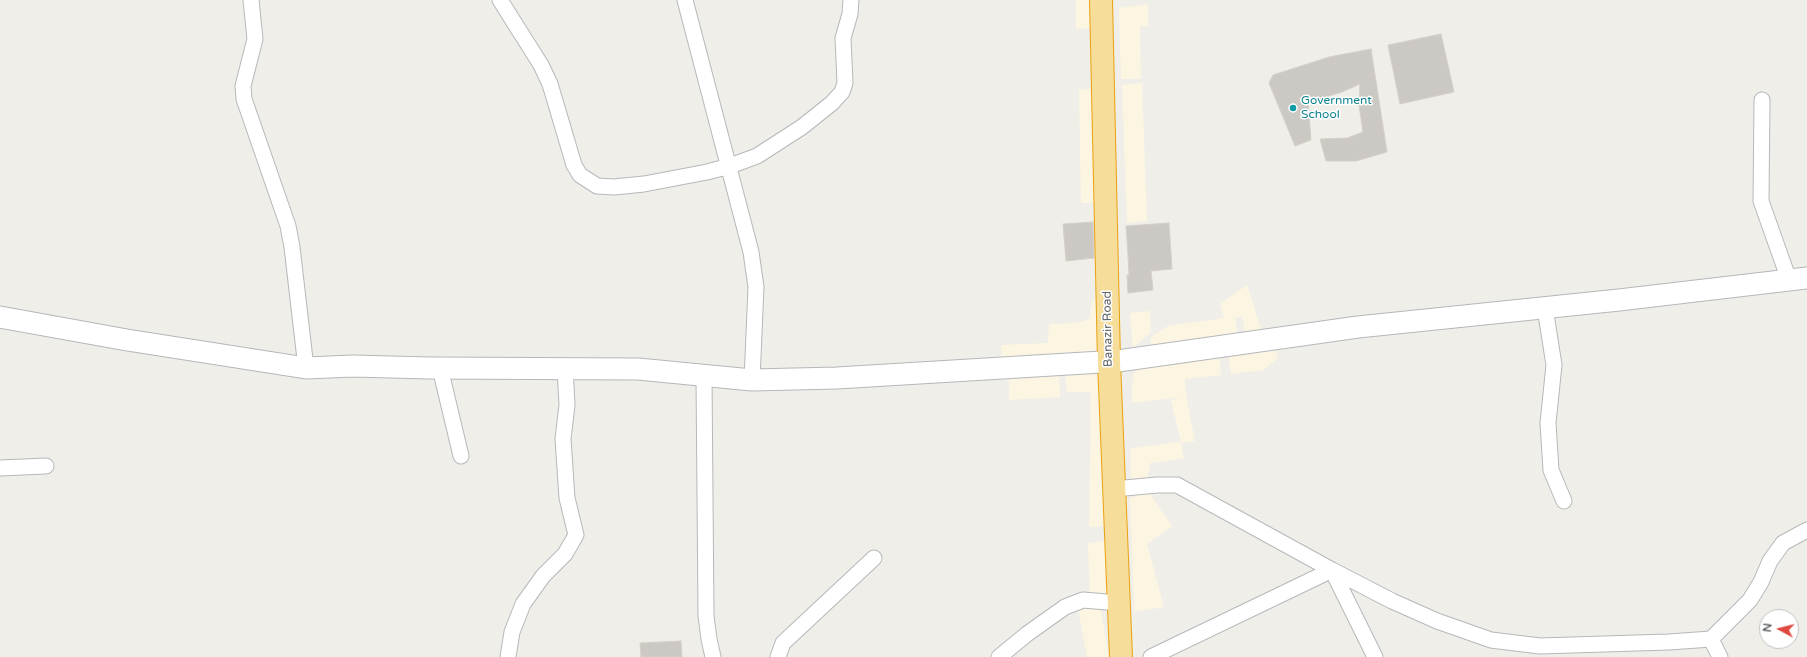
<!DOCTYPE html>
<html>
<head>
<meta charset="utf-8">
<style>
  body { margin:0 }
  #map { position:relative; width:1807px; height:657px; overflow:hidden; background:#f0eee8; font-family:"Varela Round",sans-serif }
  canvas { display:block }
  .north { position:absolute; left:1759px; top:609px; width:40px; height:40px; box-sizing:border-box; background:#fff; border:1px solid #bfc1c2; border-radius:50%; rotate:277deg; font-size:11px; font-weight:700; line-height:16px; text-align:center; color:#5f6367 }
  .north::after { content:''; display:block; margin:auto; width:14px; height:18px; background:#df4940; clip-path:polygon(50% 0,100% 100%,50% 72%,0 100%) }
</style>
</head>
<body>
<div id="map">
<canvas width="1807" height="657"></canvas>
<div class="north">N</div>
</div>
<script>
const ctx = document.querySelector('canvas').getContext('2d');
ctx.lineJoin = 'round';
function paint(path, color) { ctx.fillStyle = color; ctx.fill(path, 'evenodd'); }
const shape = rows => new Path2D(rows.map(r => 'M' + r).join(''));
function trace(path, color, width, dash) { ctx.strokeStyle = color; ctx.lineWidth = width; ctx.lineCap = dash ? 'butt' : 'round'; ctx.setLineDash(dash || []); ctx.stroke(path); }
function write(font, color, halo, rows, align = 'center') {
  ctx.font = font + ' "Varela Round",sans-serif'; ctx.lineWidth = 3; ctx.setLineDash([]); ctx.textBaseline = 'middle'; ctx.strokeStyle = halo; ctx.fillStyle = color; for (const [text, x, y, turn = 0] of rows) {
    ctx.save(); ctx.translate(x, y); ctx.rotate((+turn || 0) * Math.PI / 180); ctx.textAlign = isNaN(turn) ? turn : align; if (halo) ctx.strokeText(text, 0, 0); ctx.fillText(text, 0, 0); ctx.restore();
  }
}
const commercial = shape([
  [1076,0,1095,0,1095,28,1076,29],
  [1148,4,1148,27,1140,26,1141,79,1121,79,1119,8],
  [1142,83,1147,221,1127,223,1122,85],
  [1097,88,1102,203,1081,203,1079,90],
  [1106,278,1106,346,1086,355,1002,363,1001,345,1048,343,1049,324,1076,323,1090,319,1092,300,1097,299,1095,279],
  [1247,285,1262,332,1246,337,1242,317,1235,317,1238,338,1151,349,1151,337,1168,326,1224,318,1220,304],
  [1150,311,1151,332,1133,348,1130,313],
  [1274,348,1278,358,1263,370,1231,374,1229,357],
  [1219,356,1221,375,1185,379,1186,396,1195,441,1181,443,1184,458,1150,463,1147,481,1131,482,1131,448,1181,442,1171,400,1182,397,1132,403,1132,385,1134,373,1140,368],
  [1089,372,1108,374,1106,526,1089,527,1091,392,1067,392,1065,374],
  [1059,375,1060,397,1009,400,1009,377],
  [1147,490,1172,526,1147,544,1164,607,1134,612,1130,499],
  [1108,541,1111,599,1090,599,1088,543],
  [1100,604,1109,657,1087,657,1078,608]
]);
const building = shape([
  [1441,34,1454,92,1400,104,1388,45,1441,34],
  [1371,49,1387,152,1356,161,1326,161,1320,139,1347,138,1363,132,1359,105,1360,84,1342,92,1319,99,1308,100,1311,140,1295,146,1269,83,1273,75,1329,57,1371,49],
  [1093,222,1094,258,1066,261,1063,224,1093,222],
  [1169,223,1172,269,1151,271,1153,290,1128,293,1127,275,1129,275,1128,255,1126,226,1169,223],
  [681,641,682,657,641,657,640,643,681,641]
]);
const street = shape([
  [251,0,255,39,243,86,244,99,288,226,292,247,306,368],
  [500,0,541,65,550,84,574,165,580,175,597,186,614,187,644,184,707,172,730,166,757,156,802,127,832,103,842,92,845,83,843,38,850,14,851,0],
  [685,0,751,252,756,287,752,380],
  [1762,100,1761,201,1789,280],
  [1545,308,1554,365,1548,423,1551,470,1564,501],
  [440,368,461,456],
  [704,376,706,616,709,639,713,657],
  [0,468,46,466],
  [1114,489,1157,485,1177,485,1332,570,1392,601,1437,621,1491,640,1540,646,1669,642,1711,639,1750,600,1761,582,1770,561,1783,543,1807,530],
  [1711,639,1720,657],
  [508,657,512,632,523,604,543,576,565,554,576,535,567,498,563,439,567,405,565,368],
  [778,657,783,643,874,558],
  [999,657,1027,634,1065,607,1083,600,1119,603],
  [1151,657,1332,570,1375,657]
]);
const secondary = shape([
  [0,317,127,340,306,368,353,366,430,368,638,369,752,380,837,378,1118,361,1358,327,1619,300,1807,278]
]);
const highway = shape([
  [1101,0,1109,362,1121,657]
]);
const markers = [
  [1293,108,4,"#0f9aa8"]
];
const cultureNames = [
  ["Government",1301,101],
  ["School",1301,115]
];
const streetNames = [
  ["Banazir Road",1108,329,-91]
];
paint(commercial, '#fcf5e1');
paint(building, '#ccc9c4');
trace(building, '#d5d0c7', 1);
trace(street, '#b5b8bb', 17);
trace(secondary, '#b4b7bb', 23);
trace(highway, '#e9a110', 24);
trace(street, '#fff', 15);
trace(secondary, '#fff', 21);
trace(highway, '#f6dd99', 22);
for (const [x, y, r, color] of markers) { const dot = new Path2D(); dot.arc(x, y, r, 0, 2 * Math.PI); ctx.fillStyle = color; ctx.fill(dot); trace(dot, '#fff', 1.5); }
write('12px', '#0d838f', '#fff', cultureNames, 'left');
write('12px', '#5f6367', '#fff', streetNames);
</script>
</body>
</html>
